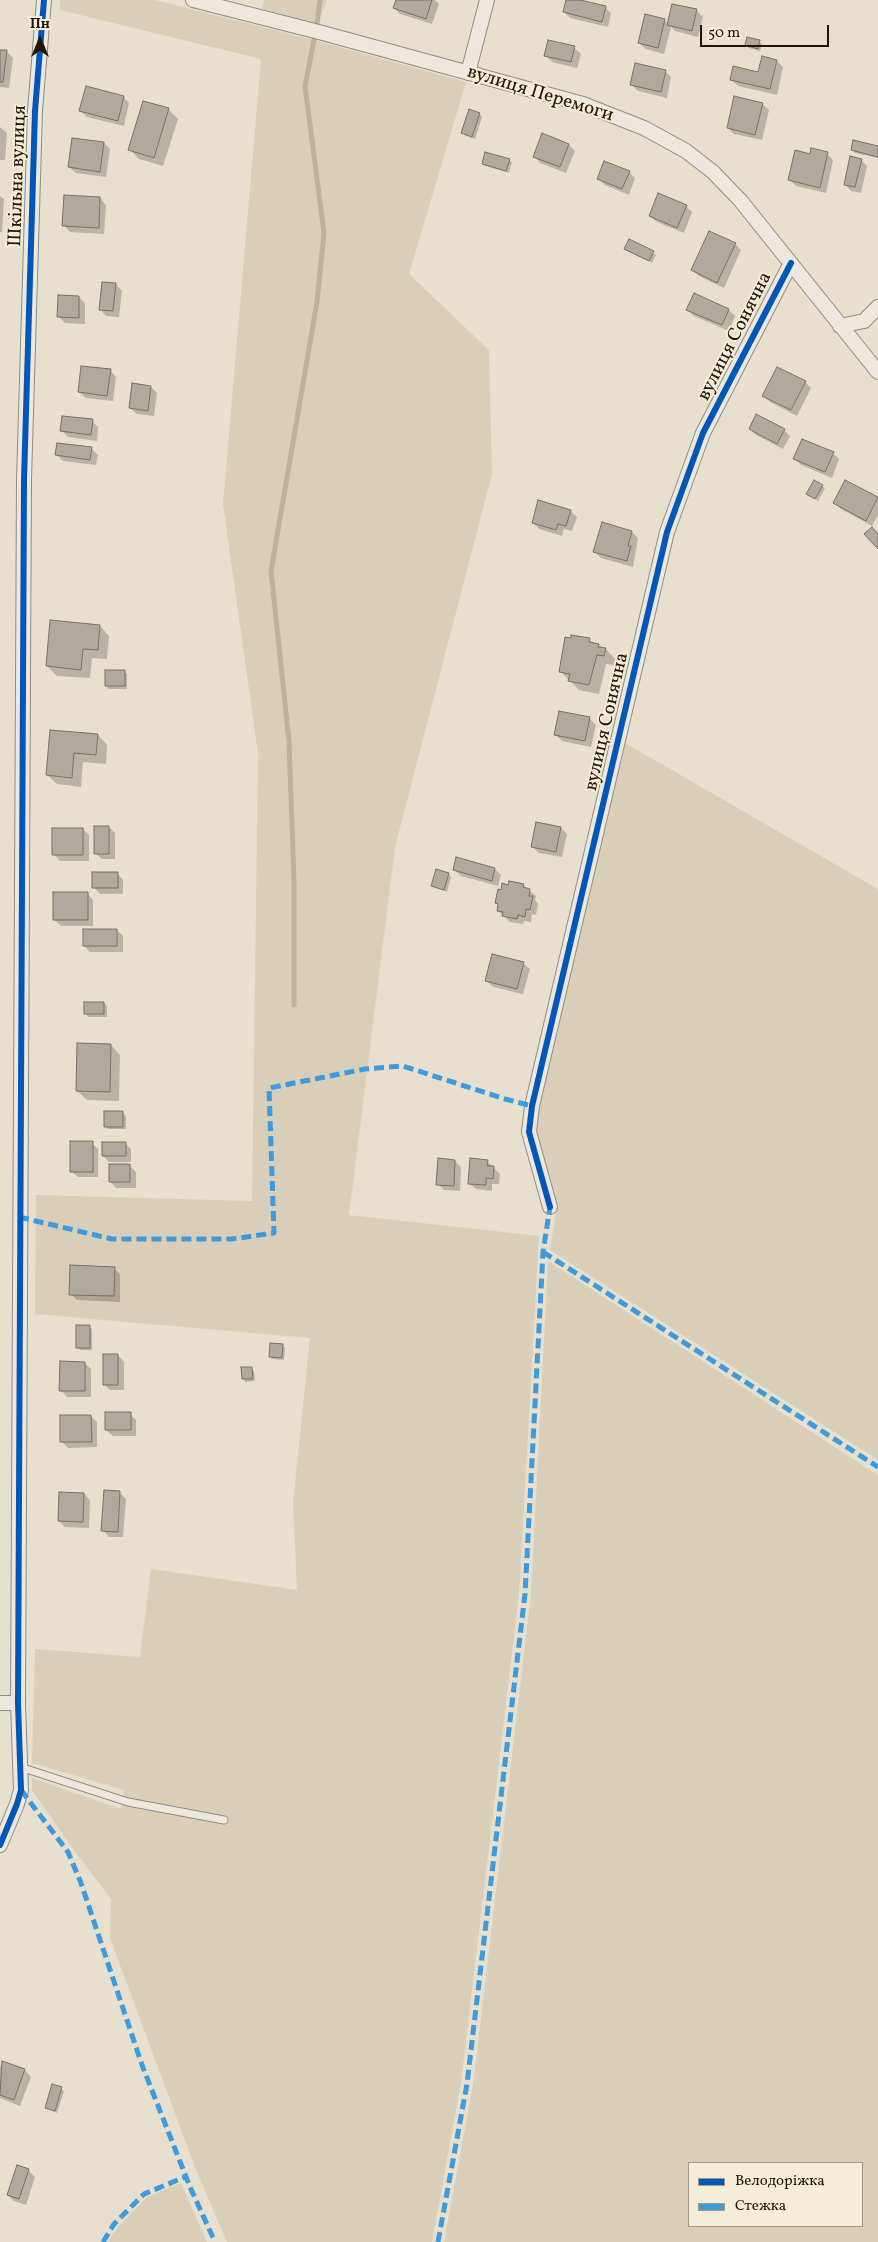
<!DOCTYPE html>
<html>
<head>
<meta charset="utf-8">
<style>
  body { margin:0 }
  #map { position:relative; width:878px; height:2242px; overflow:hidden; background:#e7e0cf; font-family:Vollkorn,serif }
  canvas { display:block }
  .legend { position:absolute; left:688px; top:2162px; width:175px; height:65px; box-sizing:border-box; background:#f6edd9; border:1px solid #a29686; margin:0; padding:6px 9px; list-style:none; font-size:15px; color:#231409 }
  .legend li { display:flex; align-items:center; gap:10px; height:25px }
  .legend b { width:25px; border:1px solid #a29686 }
  .north { position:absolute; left:15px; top:15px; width:50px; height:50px; -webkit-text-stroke:4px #f6edd9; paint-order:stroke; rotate:0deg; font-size:14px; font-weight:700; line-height:20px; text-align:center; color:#231409 }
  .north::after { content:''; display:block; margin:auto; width:18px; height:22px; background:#231409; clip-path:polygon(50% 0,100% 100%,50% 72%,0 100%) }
  .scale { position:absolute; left:700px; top:25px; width:129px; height:22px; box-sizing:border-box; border:2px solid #231409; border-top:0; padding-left:6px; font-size:15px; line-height:18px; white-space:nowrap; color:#231409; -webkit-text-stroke:4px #f6edd9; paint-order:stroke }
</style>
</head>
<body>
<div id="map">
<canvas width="878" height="2242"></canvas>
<ul class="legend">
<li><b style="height:6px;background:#0057b8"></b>Велодоріжка</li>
<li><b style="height:6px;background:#3c9add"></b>Стежка</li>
</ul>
<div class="north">Пн</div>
<div class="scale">50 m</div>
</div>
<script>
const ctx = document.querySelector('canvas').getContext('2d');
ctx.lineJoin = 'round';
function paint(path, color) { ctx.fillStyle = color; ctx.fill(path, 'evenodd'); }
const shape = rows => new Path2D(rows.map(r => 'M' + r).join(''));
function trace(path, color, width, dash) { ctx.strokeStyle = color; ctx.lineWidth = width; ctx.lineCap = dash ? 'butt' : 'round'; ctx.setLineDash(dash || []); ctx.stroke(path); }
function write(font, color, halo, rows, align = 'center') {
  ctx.font = font + ' Vollkorn,serif'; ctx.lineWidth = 4; ctx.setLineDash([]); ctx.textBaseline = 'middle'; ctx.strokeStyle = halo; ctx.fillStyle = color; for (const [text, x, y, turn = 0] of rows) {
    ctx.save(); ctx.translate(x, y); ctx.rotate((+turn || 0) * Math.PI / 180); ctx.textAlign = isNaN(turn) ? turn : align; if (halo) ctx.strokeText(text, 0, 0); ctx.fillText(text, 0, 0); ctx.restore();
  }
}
const green = shape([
  [60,0,155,0,314,40,466,82,409,274,489,350,492,474,395,847,349,1215,539,1236,519,1594,461,2083,432,2242,227,2242,196,2170,110,1938,111,1899,73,1849,32,1790,32,1778,121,1809,124,1790,32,1763,35,1649,140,1657,151,1569,297,1590,293,1503,310,1338,35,1314,36,1195,252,1201,258,754,223,504,261,59,60,10],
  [264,0,327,0,317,24,262,9],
  [625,743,878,889,878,1460,550,1250,557,1205,536,1132,539,1107],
  [548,1261,878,1475,878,2242,444,2242,473,2085,531,1595],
  [689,2163,862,2163,862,2226,689,2226],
  [181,2183,207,2242,108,2242,118,2227,147,2197]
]);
const shadow = shape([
  [397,0,435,0,439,4,432,24,400,14,394,8],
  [567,0,605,7,611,13,608,27,570,18,564,12],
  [696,10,703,17,698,37,675,31,671,27,664,54,646,49,639,43,664,20,668,24],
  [759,41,762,44,760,51,749,48,746,45],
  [574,48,581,54,577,68,552,62,546,56],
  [0,51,7,52,13,58,9,88,0,87],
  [777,61,783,67,777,95,738,86,731,80,759,73],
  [665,71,671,77,667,98,638,91,631,84],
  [123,97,129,103,124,126,87,117,81,111],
  [762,104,769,110,762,140,734,134,728,128],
  [168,109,178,119,163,166,139,159,130,150],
  [480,114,482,117,475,139,466,136,463,133],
  [0,127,7,133,5,160,0,160],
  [104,143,110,149,106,177,76,173,69,167],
  [569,145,575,151,566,173,540,163,534,156],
  [878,148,878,158,855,153,852,150],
  [827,154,833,160,826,193,796,186,790,180,810,155],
  [509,160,512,162,509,173,486,166,483,164],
  [861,160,867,166,861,193,851,191,845,184],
  [629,172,635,178,629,195,605,185,598,178],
  [0,196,4,199,2,232,0,232],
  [100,198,106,205,104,234,70,232,64,225],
  [686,206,692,212,684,233,657,222,650,216],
  [630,240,656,255,652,263,626,249],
  [735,244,741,250,724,288,699,276,692,270],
  [116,284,122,291,119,317,106,316,100,309],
  [79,297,85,303,85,324,65,323,59,317],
  [688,310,729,310,735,316,729,331,694,316],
  [110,370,116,377,113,401,86,398,79,392],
  [805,382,811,388,797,416,770,402,764,396],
  [151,387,157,393,154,416,137,414,130,408],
  [92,421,98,427,97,441,68,437,62,431],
  [750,429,784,430,790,436,783,449,756,435],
  [91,448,98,455,96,465,63,461,57,455],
  [833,453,839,459,832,478,801,465,795,459],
  [846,482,878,499,878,515,872,526,841,509,834,503],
  [822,486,825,488,818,501,808,494],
  [571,511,577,517,572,531,564,529,562,536,539,529,533,522],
  [632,532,638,538,633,567,601,558,595,552],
  [100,626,109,636,107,659,92,658,90,678,57,676,47,666],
  [589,640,606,649,615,659,614,665,606,664,599,694,579,690,560,671],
  [124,672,127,674,127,689,109,689,106,686],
  [589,718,596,725,591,747,562,741,556,735],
  [51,732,98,735,107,745,106,764,83,762,81,787,57,784,47,775],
  [109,827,115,833,115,859,102,859,95,853],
  [561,828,567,834,562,857,539,853,533,847],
  [83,829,89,835,89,861,60,861,54,854],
  [454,869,495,869,501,875,498,886,461,876],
  [117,873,123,880,123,894,100,894,94,887],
  [448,874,451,877,447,892,432,886],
  [523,885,536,896,535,900,538,904,536,915,532,914,531,922,524,921,523,924,510,922,498,911,502,892],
  [87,893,93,900,93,926,61,926,54,919],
  [117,930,123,936,123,952,90,952,84,946],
  [523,963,530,969,523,994,493,987,486,980],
  [104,1003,107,1006,107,1017,88,1017,86,1014],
  [111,1045,120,1055,119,1101,87,1100,77,1091],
  [123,1113,126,1116,126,1129,108,1129,105,1126],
  [92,1143,98,1149,98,1177,78,1177,71,1171],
  [125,1143,131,1149,131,1162,109,1162,103,1156],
  [455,1161,461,1167,460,1191,444,1190,438,1184],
  [487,1161,500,1174,499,1184,492,1184,492,1191,476,1189,469,1183],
  [130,1166,136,1172,136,1188,116,1188,110,1181],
  [114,1268,120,1274,120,1302,77,1300,71,1294],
  [89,1327,92,1329,92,1350,80,1350,77,1347],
  [282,1345,285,1348,284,1360,273,1359,270,1357],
  [118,1355,124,1362,124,1390,110,1390,104,1384],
  [85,1363,91,1369,91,1397,67,1397,61,1390],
  [251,1368,254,1371,255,1381,246,1382,243,1379],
  [130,1414,136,1420,136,1436,113,1436,106,1430],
  [91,1416,97,1422,97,1447,68,1448,62,1442],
  [119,1492,126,1499,123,1537,109,1537,103,1530],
  [84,1494,90,1500,89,1528,65,1527,59,1521],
  [2,2062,25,2070,31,2077,20,2106,0,2098,0,2068],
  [53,2086,64,2091,57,2113,46,2108],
  [17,2167,29,2171,35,2177,26,2205,14,2201,8,2195]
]);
const stream = shape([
  [317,24,320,0],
  [294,1005,294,881,289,741,271,571,317,302,324,233,305,86,314,40]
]);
const building = shape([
  [396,0,432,0,426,19,393,8,396,0],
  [566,0,580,0,606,6,602,22,563,12,566,0],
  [672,4,697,9,692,31,667,25,672,4],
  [645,14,665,19,658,48,638,43,645,14],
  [747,37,760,40,758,49,745,45,747,37],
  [548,40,575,46,571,62,544,56,548,40],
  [0,50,7,50,3,82,0,82,0,50],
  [762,56,777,60,770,89,730,80,733,66,758,72,762,56],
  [635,63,666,70,661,92,630,85,635,63],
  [86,86,124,96,118,121,79,111,86,86],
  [734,96,763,103,755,135,727,128,734,96],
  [143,101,169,108,154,158,128,150,143,101],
  [469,109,480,113,472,137,461,133,469,109],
  [542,133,569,144,560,167,533,157,542,133],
  [72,138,104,142,100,172,68,167,72,138],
  [853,140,878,146,878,157,851,150,853,140],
  [811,148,828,152,820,188,788,180,795,150,810,154,811,148],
  [485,152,510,159,506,171,482,164,485,152],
  [850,156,862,159,855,187,844,185,850,156],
  [604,161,630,171,622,189,597,179,604,161],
  [658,193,687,205,677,228,649,216,658,193],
  [64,195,100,197,99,228,62,226,64,195],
  [709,231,736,243,717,283,691,270,709,231],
  [629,239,654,251,649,261,624,249,629,239],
  [102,282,116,283,113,311,99,310,102,282],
  [694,293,729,309,722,325,686,310,694,293],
  [58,295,79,296,79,318,57,317,58,295],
  [81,366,111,369,107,396,78,392,81,366],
  [777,367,806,381,791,410,762,396,777,367],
  [132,383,151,386,148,411,129,408,132,383],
  [756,414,785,429,777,444,749,429,756,414],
  [62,416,93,419,91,435,60,431,62,416],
  [802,439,834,452,825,472,793,459,802,439],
  [57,443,92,447,90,460,55,455,57,443],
  [814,480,823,485,815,499,806,494,814,480],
  [845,480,878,497,866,521,833,503,845,480],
  [538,500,571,510,566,526,558,524,556,530,532,523,538,500],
  [602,522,632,531,628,546,631,546,627,561,593,552,602,522],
  [872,527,878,534,878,549,864,534,872,527],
  [50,620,100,625,98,650,83,649,81,670,46,666,50,620],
  [571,635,590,638,589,642,599,644,598,647,606,648,604,656,597,655,589,685,568,681,570,674,559,672,565,637,571,638,571,635],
  [105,670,125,670,125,686,105,686,105,670],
  [559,711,590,717,585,741,554,735,559,711],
  [50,730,98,734,96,755,74,753,72,778,46,775,50,730],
  [536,822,561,827,556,852,531,847,536,822],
  [94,826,109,826,109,854,94,854,94,826],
  [52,828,83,828,83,855,52,855,52,828],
  [456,857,495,868,492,881,453,870,456,857],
  [436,869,449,873,444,890,431,886,436,869],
  [92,872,118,872,118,888,92,888,92,872],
  [509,881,524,884,523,887,530,889,529,896,533,896,530,910,526,909,525,917,518,915,517,919,502,916,503,912,497,911,498,904,495,903,498,889,501,890,502,883,508,885,509,881],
  [53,892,88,892,88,920,53,920,53,892],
  [83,929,117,929,117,946,83,946,83,929],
  [492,954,524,962,517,989,485,981,492,954],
  [84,1002,104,1002,104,1014,84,1014,84,1002],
  [77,1043,111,1044,110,1092,76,1091,77,1043],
  [104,1111,123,1111,123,1127,104,1127,104,1111],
  [70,1141,93,1141,93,1172,70,1172,70,1141],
  [102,1142,126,1142,126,1156,102,1156,102,1142],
  [438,1158,455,1160,454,1186,436,1185,438,1158],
  [470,1158,488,1160,487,1166,494,1166,493,1179,486,1178,486,1185,468,1184,470,1158],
  [109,1164,130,1164,130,1182,109,1182,109,1164],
  [70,1265,115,1267,114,1296,69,1295,70,1265],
  [76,1325,90,1325,90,1348,76,1348,76,1325],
  [270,1343,283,1344,282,1358,269,1357,270,1343],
  [103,1354,118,1354,118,1385,103,1385,103,1354],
  [60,1361,85,1362,85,1391,59,1391,60,1361],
  [241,1367,252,1367,253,1379,242,1379,241,1367],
  [105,1412,131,1412,131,1430,105,1430,105,1412],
  [60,1415,91,1415,92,1442,60,1442,60,1415],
  [104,1490,120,1491,118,1532,101,1531,104,1490],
  [59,1492,84,1493,83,1522,58,1521,59,1492],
  [2,2061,25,2069,14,2100,0,2095,2,2061],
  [52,2084,62,2087,55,2111,45,2108,52,2084],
  [17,2165,29,2169,19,2199,7,2195,17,2165]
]);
const lane = shape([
  [20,1767,128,1802,224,1820]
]);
const street = shape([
  [193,0,319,32,583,104,644,128,686,151,713,172,740,200,878,372],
  [468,73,487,0],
  [840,326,864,321,878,307],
  [550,1207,529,1132,532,1106,667,532,703,433,791,263],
  [0,1703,18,1703],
  [0,1845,17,1804,21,1790,18,1703,24,479,35,111,44,0]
]);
const quiet = shape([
  [19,1217,112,1239,232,1239,274,1233,269,1088,365,1069,403,1066,505,1099,532,1106],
  [543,1252,878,1467],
  [21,1790,68,1852,81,1883,142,2065,190,2187,215,2242],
  [103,2242,114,2224,144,2194,185,2177],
  [438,2242,467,2084,525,1594,543,1252,550,1207]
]);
const cycleway = shape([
  [550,1207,529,1132,532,1106,667,532,703,433,791,263],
  [0,1845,17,1804,21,1790,18,1703,24,479,35,111,44,0]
]);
const streetNames = [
  ["вулиця Перемоги",540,95,17],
  ["Шкільна вулиця",19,176,-88],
  ["вулиця Сонячна",736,337,-63],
  ["вулиця Сонячна",608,722,-77]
];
paint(green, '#d9ceb8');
paint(shadow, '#0003');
trace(stream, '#bdb19b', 5);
paint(building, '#b0aa9e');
trace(building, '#777066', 1);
trace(lane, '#928c81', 9);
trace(street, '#928c81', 16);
trace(lane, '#ece8df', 7);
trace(street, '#ece8df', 14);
trace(quiet, '#3c9add', 5, [10, 5]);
trace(cycleway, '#0057b8', 6);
write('19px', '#231409', '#f6edd9', streetNames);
</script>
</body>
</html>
